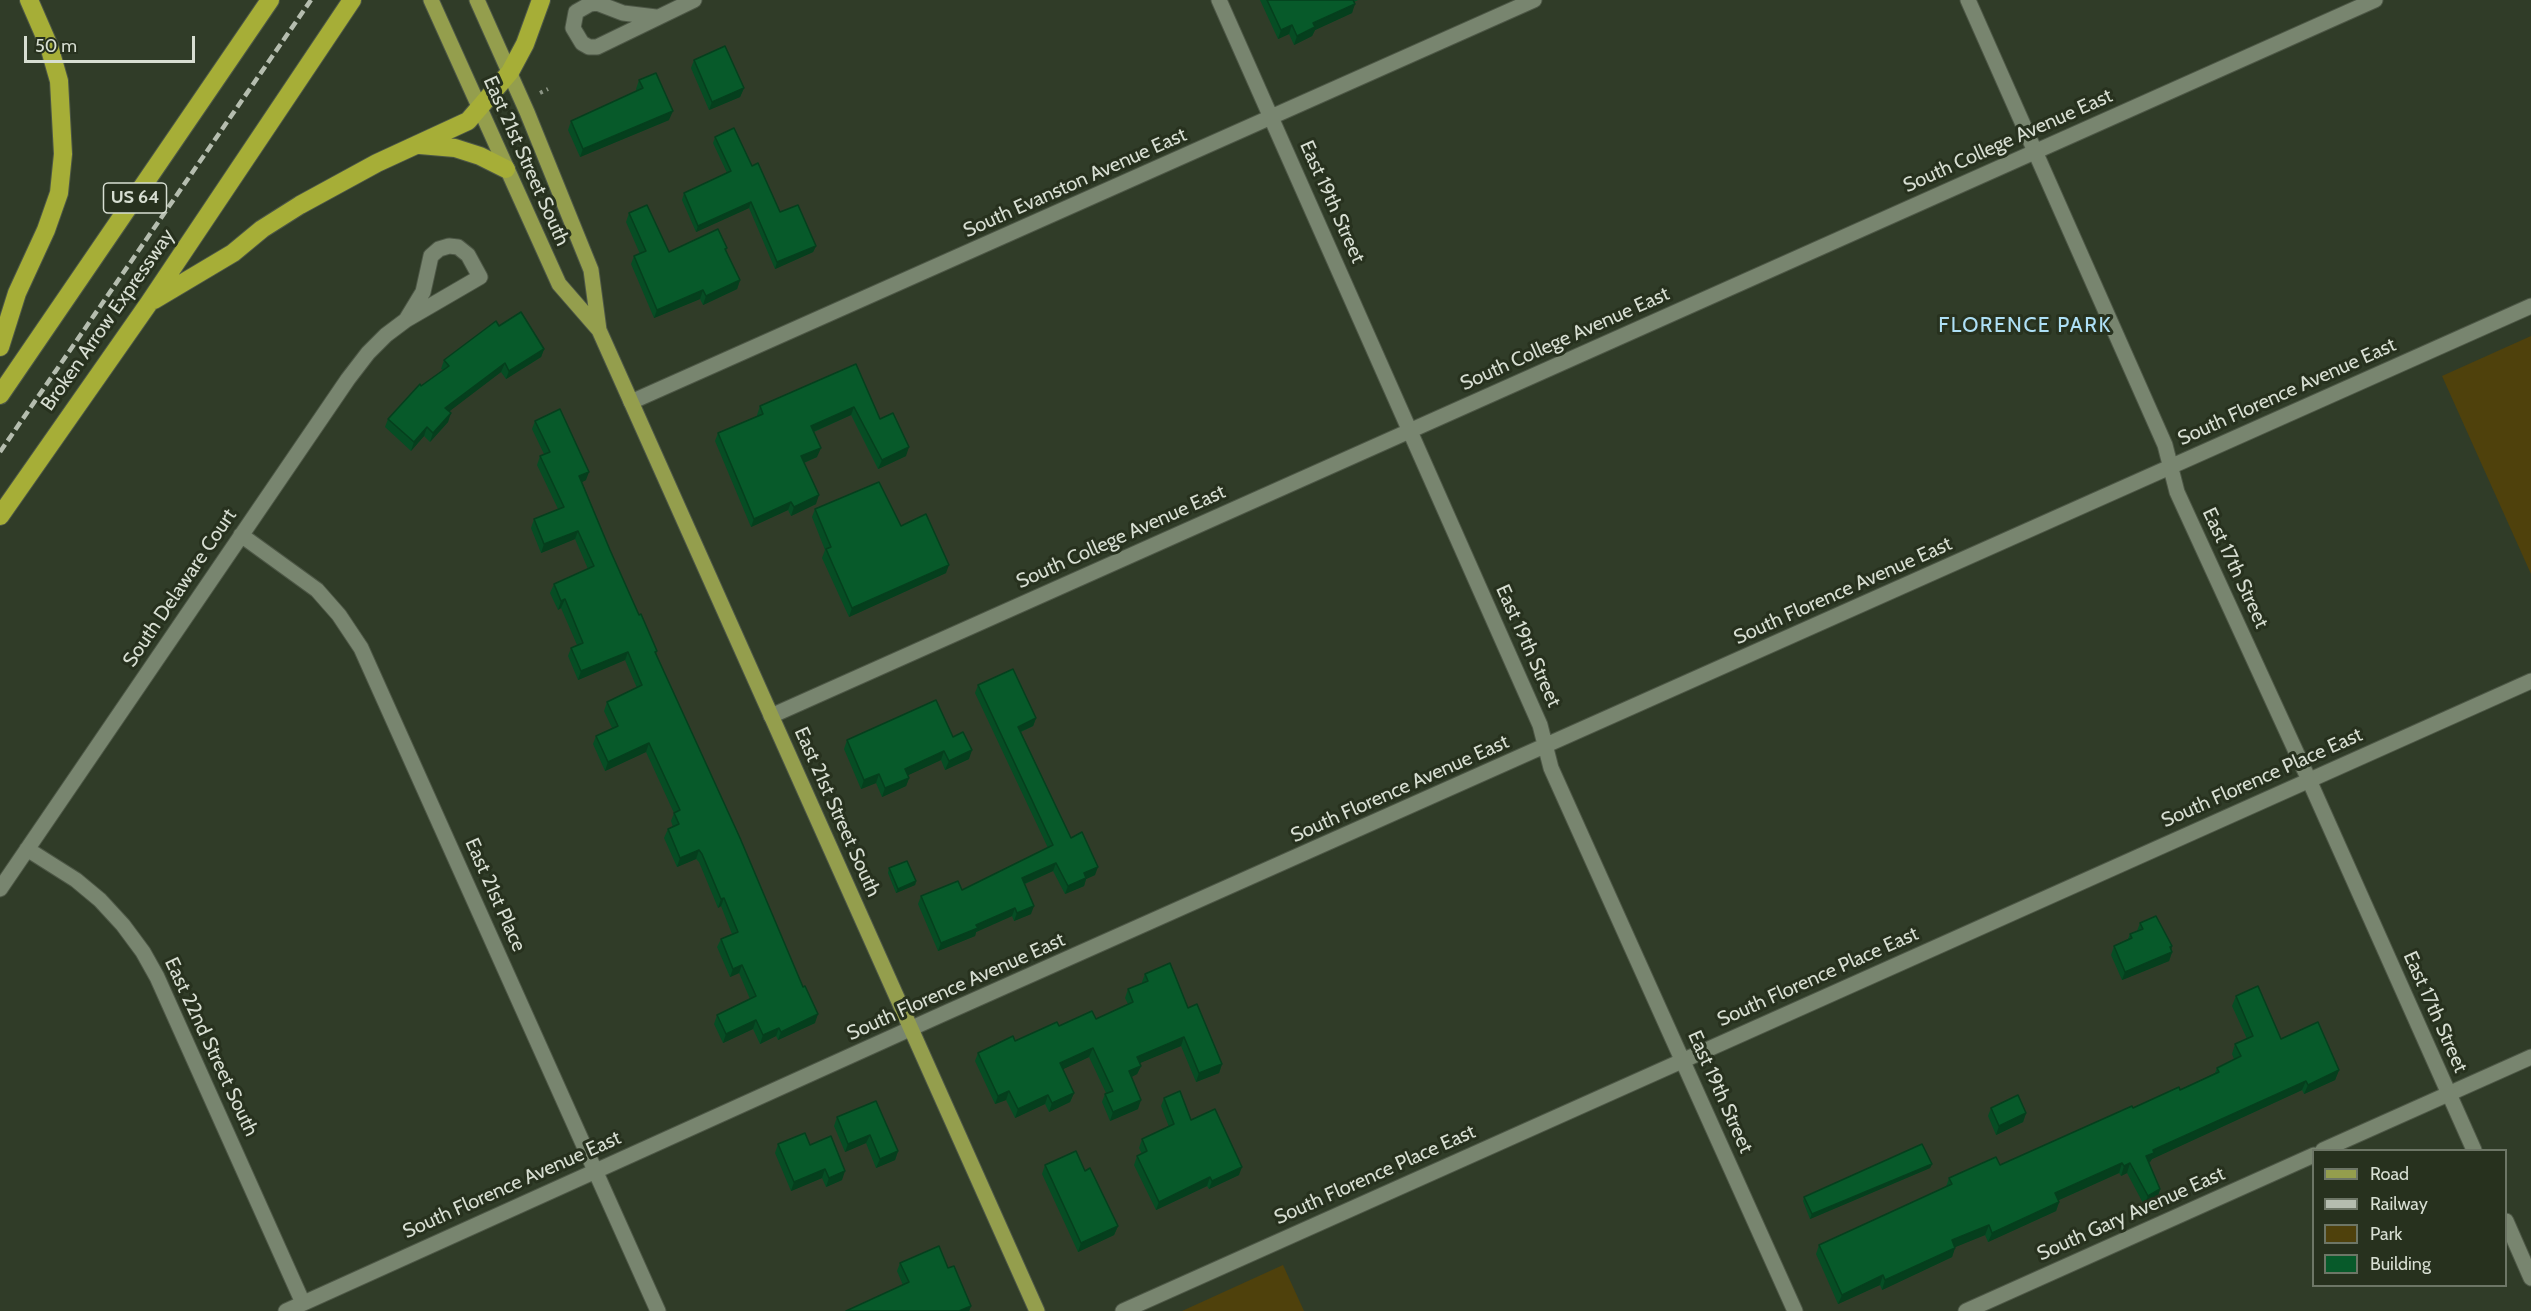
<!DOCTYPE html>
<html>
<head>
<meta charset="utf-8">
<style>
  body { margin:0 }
  #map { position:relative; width:2531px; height:1311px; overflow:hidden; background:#303c28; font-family:Cabin,sans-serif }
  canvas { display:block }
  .legend { position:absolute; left:2312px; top:1149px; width:195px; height:138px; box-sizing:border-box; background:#27311e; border:2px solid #6d7666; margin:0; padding:8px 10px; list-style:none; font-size:18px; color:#d7ded2 }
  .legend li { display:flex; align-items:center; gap:12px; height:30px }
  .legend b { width:30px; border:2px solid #6d7666 }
  .scale { position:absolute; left:24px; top:36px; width:171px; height:27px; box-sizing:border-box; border:3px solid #d7ded2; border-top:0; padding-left:8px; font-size:18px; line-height:21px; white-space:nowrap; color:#d7ded2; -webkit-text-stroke:4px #27311e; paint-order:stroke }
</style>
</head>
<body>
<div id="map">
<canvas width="2531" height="1311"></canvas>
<ul class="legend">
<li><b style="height:8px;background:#949e4d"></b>Road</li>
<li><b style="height:8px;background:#b5bdaf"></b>Railway</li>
<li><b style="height:16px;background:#4f410c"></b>Park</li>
<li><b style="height:16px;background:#075a2a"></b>Building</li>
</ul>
<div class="scale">50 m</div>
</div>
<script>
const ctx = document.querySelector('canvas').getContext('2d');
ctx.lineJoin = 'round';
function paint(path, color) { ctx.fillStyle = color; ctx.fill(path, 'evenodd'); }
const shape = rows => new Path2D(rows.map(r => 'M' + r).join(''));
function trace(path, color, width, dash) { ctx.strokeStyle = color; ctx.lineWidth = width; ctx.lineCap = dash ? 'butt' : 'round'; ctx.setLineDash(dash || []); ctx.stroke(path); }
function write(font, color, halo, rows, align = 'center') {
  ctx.font = font + ' Cabin,sans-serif'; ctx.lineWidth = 6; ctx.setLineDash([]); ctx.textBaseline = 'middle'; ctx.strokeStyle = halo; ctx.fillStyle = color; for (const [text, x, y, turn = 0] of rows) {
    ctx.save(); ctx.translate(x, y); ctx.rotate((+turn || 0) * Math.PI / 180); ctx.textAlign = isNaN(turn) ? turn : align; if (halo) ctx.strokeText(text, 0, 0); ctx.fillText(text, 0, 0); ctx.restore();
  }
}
const green = shape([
  [2531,336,2531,574,2442,376],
  [1283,1265,1304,1311,1182,1311]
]);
const path = shape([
  [540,93,548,89]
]);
const minor = shape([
  [1219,0,1540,725,1551,768,1795,1311],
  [1968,0,2165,445,2177,492,2309,780,2474,1150],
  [656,17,623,13,597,3,590,4,576,12,573,28,582,43,589,47,597,47,694,0],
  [631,402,1534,0],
  [241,535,317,590,339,615,361,648,658,1311],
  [771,716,2375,0],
  [27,849,76,880,100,900,123,925,143,952,157,977,303,1303],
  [0,889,348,379,368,353,386,335,406,320,480,277,468,255,458,247,449,246,439,249,431,256,423,292,406,320],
  [2323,1150,2531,1057],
  [2506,1221,2531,1278],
  [286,1311,943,1014,2531,306],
  [1123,1311,2531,681],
  [1966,1311,2314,1155]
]);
const major = shape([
  [431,0,559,284,599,330],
  [477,0,527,112,591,270,599,330,1037,1311]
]);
const highway = shape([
  [420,145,455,148,480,156,506,169],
  [154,300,233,253,262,229,300,205,377,163,468,121,510,72,525,44,541,0],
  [0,347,17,293,46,230,59,193,63,154,59,81,49,46,29,0],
  [0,395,270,0],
  [0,516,149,303,352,0]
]);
const rail = shape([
  [0,452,311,0]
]);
const wall = shape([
  [1260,0,1358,0,1354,2,1352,13,1315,30,1312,36,1294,45,1289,34,1278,39],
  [694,60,744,88,740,97,709,110,691,68],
  [639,80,669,120,580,157,568,130,571,121,637,91,636,89],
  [715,137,752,166,780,212,816,246,813,252,775,269,749,208,696,232,682,200,684,193,727,173,713,143],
  [629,213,669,252,727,248,726,251,740,280,737,289,703,305,700,299,654,318,631,264,634,256,640,254,626,222],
  [499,326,544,349,541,357,506,379,501,372,449,411,448,422,430,442,424,436,411,451,385,427,388,419,421,386,443,370,441,369,444,360],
  [856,364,880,419,906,456,878,469,851,415,814,432,817,457,804,463,816,504,791,516,788,510,751,527,715,441,718,433,757,416,757,415,760,406],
  [535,421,586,480,582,482,610,550,639,615,657,651,656,654,815,1023,778,1040,776,1036,760,1044,753,1029,723,1043,714,1024,717,1015,750,999,739,973,730,977,717,947,721,939,732,934,721,906,718,908,699,862,696,859,677,867,664,838,668,829,673,827,671,821,674,813,646,752,605,771,593,744,596,736,612,728,604,711,607,702,637,688,625,660,578,680,568,656,571,648,577,645,561,608,558,610,550,593,554,584,588,569,575,539,541,553,531,528,534,519,558,509,537,465,540,456,544,454,532,429],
  [815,509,901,526,946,573,849,617,822,558,825,550,812,517],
  [978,685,1036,718,1033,726,1021,732,1071,838,1095,875,1086,879,1084,886,1065,894,1053,871,1025,884,1031,914,1014,921,1012,916,976,932,975,936,938,951,918,904,921,896,962,890,1048,848,975,693],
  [953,737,969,759,945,770,941,760,908,775,909,778,906,786,882,797,876,783,861,789,844,749,847,740],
  [889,868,916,881,915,885,896,893,888,873],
  [2140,923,2172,946,2171,950,2172,952,2169,961,2122,980,2111,955,2114,946,2128,939,2130,934,2137,931],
  [1145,974,1188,1008,1222,1064,1219,1073,1196,1082,1181,1046,1139,1063,1141,1066,1137,1074,1131,1077,1138,1109,1110,1121,1102,1102,1105,1094,1106,1093,1089,1057,1063,1069,1074,1093,1070,1102,1049,1112,1045,1104,1015,1118,1006,1100,995,1104,975,1061,978,1053,1015,1041,1059,1026,1096,1019,1128,1004,1125,998,1128,989,1142,984,1142,982],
  [2236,996,2281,1039,2339,1070,2335,1080,2304,1094,2302,1090,2152,1159,2150,1162,2149,1163,2160,1189,2157,1199,2144,1205,2127,1173,2121,1176,2119,1173,2059,1200,2059,1202,2056,1211,1988,1242,1985,1235,1955,1247,1952,1257,1882,1290,1880,1285,1838,1304,1816,1254,1819,1245,1946,1187,1949,1178,2000,1165,2133,1108,2180,1090,2215,1073,2217,1068,2234,1059,2232,1054,2235,1044,2247,1039,2232,1006],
  [1164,1098,1191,1120,1239,1175,1209,1189,1207,1186,1156,1210,1134,1165,1137,1156,1142,1154,1139,1148,1142,1139,1169,1127,1161,1106],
  [876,1101,898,1151,895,1160,876,1168,866,1143,845,1152,834,1126,837,1117],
  [1991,1108,2026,1113,2023,1122,1996,1135,1988,1116],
  [778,1144,810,1145,842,1180,826,1187,822,1178,791,1191,775,1153],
  [1932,1164,1930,1168,1810,1219,1803,1201,1804,1197],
  [1045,1165,1085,1171,1118,1226,1114,1235,1078,1252,1042,1174],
  [900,1263,948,1268,971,1306,969,1311,846,1311,903,1285,897,1271]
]);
const shadedWall = shape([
  [1355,4,1352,13,1315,30,1312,36,1294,45,1297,36,1313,23],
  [1292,25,1289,34,1278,39,1281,30],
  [744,88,740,97,709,110,712,102],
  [673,111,669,120,580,157,583,149],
  [751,202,749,208,696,232,698,226],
  [816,246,813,252,775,269,777,262],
  [740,280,737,289,703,305,706,296],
  [703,290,700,299,654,318,657,310],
  [544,349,541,357,506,379,509,371],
  [505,363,501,372,442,417,445,408],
  [854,407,851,415,808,434,811,426],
  [451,413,448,422,430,442,433,433],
  [427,427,424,436,411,451,414,442],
  [909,447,906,456,878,469,882,460],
  [821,448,817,457,798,465,801,456],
  [589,472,586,480,576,485,579,476],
  [819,495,816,504,791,516,794,507],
  [791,502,788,510,751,527,754,519],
  [578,531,575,539,541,553,544,544],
  [949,565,946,573,849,617,852,608],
  [565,599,561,608,558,610,561,601],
  [628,652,625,660,578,680,581,671],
  [1036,718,1033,726,1015,734,1018,727],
  [649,743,646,752,605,771,608,762],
  [972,750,969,759,945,770,949,761],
  [944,751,941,760,902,778,905,769],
  [879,774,876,783,861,789,864,780],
  [909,778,906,786,882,797,885,788],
  [699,850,696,859,677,867,680,858],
  [1056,863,1053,871,1019,886,1022,878],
  [1098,867,1095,875,1086,879,1084,886,1065,894,1068,886,1084,873],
  [916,881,915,885,896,893,898,889],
  [724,898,721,906,718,908,721,899],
  [1034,906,1031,914,1014,921,1017,913],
  [1015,908,1012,916,976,932,975,936,938,951,941,943,976,925],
  [2172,946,2170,953,2172,952,2169,961,2122,980,2125,972],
  [742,965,739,973,730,977,733,969],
  [818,1014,815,1023,778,1040,781,1032],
  [756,1020,753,1029,723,1043,726,1034],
  [779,1028,776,1036,760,1044,763,1035],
  [1184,1037,1181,1046,1133,1066,1137,1057],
  [1093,1048,1089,1057,1057,1072,1060,1063],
  [1222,1064,1219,1073,1196,1082,1199,1073],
  [1141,1066,1137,1074,1126,1080,1129,1071],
  [2339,1070,2335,1080,2304,1094,2308,1085],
  [2306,1081,2302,1090,2152,1159,2150,1162,2142,1166,2146,1156,2153,1150],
  [1009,1091,1006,1100,995,1104,998,1096],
  [1074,1093,1070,1102,1049,1112,1052,1103],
  [1048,1095,1045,1104,1015,1118,1018,1109],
  [1141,1100,1138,1109,1110,1121,1113,1112],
  [2026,1113,2023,1122,1996,1135,1999,1126],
  [870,1135,866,1143,845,1152,848,1144],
  [898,1151,895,1160,876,1168,880,1159],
  [2122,1163,2119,1173,2052,1203,2055,1193],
  [2130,1163,2127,1173,2121,1176,2124,1166],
  [1932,1164,1930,1168,1810,1219,1812,1214],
  [1242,1167,1239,1175,1209,1189,1212,1181],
  [825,1169,822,1178,791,1191,794,1182],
  [845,1171,842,1180,826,1187,829,1178],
  [1210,1177,1207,1186,1156,1210,1159,1202],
  [2160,1189,2157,1199,2144,1205,2148,1196],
  [2059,1202,2056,1211,1988,1242,1992,1233],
  [1989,1225,1985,1235,1948,1250,1952,1240],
  [1118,1226,1114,1235,1078,1252,1081,1243],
  [1955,1248,1952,1257,1882,1290,1885,1280],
  [1883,1275,1880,1285,1838,1304,1842,1295],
  [971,1306,969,1311,959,1311]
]);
const building = shape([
  [1267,0,1353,0,1355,4,1313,23,1315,27,1297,36,1292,25,1281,30,1267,0],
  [725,46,744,88,712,102,694,60,725,46],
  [656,73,673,111,583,149,571,121,643,88,639,80,656,73],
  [734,128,752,166,758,163,780,212,798,205,816,246,777,262,751,202,698,226,684,193,731,171,715,137,734,128],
  [647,205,669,252,718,229,727,248,725,249,740,280,706,296,703,290,657,310,634,256,646,251,629,213,647,205],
  [521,312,544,349,509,371,505,363,445,408,451,413,433,433,427,427,414,442,388,419,420,384,421,386,449,366,444,360,496,321,499,326,521,312],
  [856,364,880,419,893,413,909,447,882,460,854,407,811,426,821,448,801,456,819,495,794,507,791,502,754,519,718,433,763,414,760,406,856,364],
  [560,409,589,472,579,476,610,550,639,615,641,614,657,651,655,652,740,838,803,987,805,986,818,1014,781,1032,779,1028,763,1035,756,1020,726,1034,717,1015,756,996,742,965,733,969,721,939,738,932,724,898,721,899,702,854,699,850,680,858,668,829,679,824,674,813,680,810,649,743,608,762,596,736,618,726,607,702,642,685,628,652,581,671,571,648,583,643,565,599,561,601,554,584,594,566,578,531,544,544,534,519,564,507,540,456,550,452,535,421,560,409],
  [879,482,901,526,926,514,949,565,852,608,826,549,831,547,815,509,879,482],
  [1013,669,1036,718,1018,727,1071,838,1082,832,1098,867,1084,873,1086,878,1068,886,1056,863,1022,878,1034,906,1017,913,1015,908,976,925,978,928,941,943,921,896,958,881,962,890,1053,845,978,685,1013,669],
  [936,700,953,737,963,732,972,750,949,761,944,751,905,769,909,778,885,788,879,774,864,780,847,740,936,700],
  [907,861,916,881,898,889,889,868,907,861],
  [2156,916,2172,946,2170,947,2172,952,2125,972,2114,946,2132,938,2130,934,2143,929,2140,923,2156,916],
  [1170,963,1188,1008,1197,1004,1222,1064,1199,1073,1184,1037,1137,1057,1141,1066,1129,1071,1141,1100,1113,1112,1105,1094,1113,1091,1093,1048,1060,1063,1074,1093,1052,1103,1048,1095,1018,1109,1009,1091,998,1096,978,1053,1013,1036,1015,1041,1057,1022,1059,1026,1092,1011,1096,1019,1133,1002,1128,989,1148,981,1145,974,1170,963],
  [2258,986,2281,1039,2318,1022,2339,1070,2308,1085,2306,1081,2153,1150,2154,1153,2146,1156,2160,1189,2148,1196,2130,1163,2124,1166,2122,1163,2055,1193,2059,1202,1992,1233,1989,1225,1952,1240,1955,1248,1885,1280,1883,1275,1842,1295,1819,1245,1952,1184,1949,1178,1996,1157,2000,1165,2132,1106,2133,1108,2179,1087,2180,1090,2219,1072,2217,1068,2241,1056,2235,1044,2253,1036,2236,996,2258,986],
  [1180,1091,1191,1120,1215,1109,1242,1167,1212,1181,1210,1177,1159,1202,1137,1156,1147,1151,1142,1139,1174,1124,1164,1098,1180,1091],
  [2018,1095,2026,1113,1999,1126,1991,1108,2018,1095],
  [876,1101,898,1151,880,1159,870,1135,848,1144,837,1117,876,1101],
  [805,1133,810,1145,831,1136,845,1171,829,1178,825,1169,794,1182,778,1144,805,1133],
  [1922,1144,1932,1164,1812,1214,1804,1197,1922,1144],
  [1076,1151,1085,1171,1090,1168,1118,1226,1081,1243,1045,1165,1076,1151],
  [939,1246,948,1268,954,1266,971,1306,959,1311,846,1311,909,1282,900,1263,939,1246]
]);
const shields = [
  [135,198,63]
];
const shieldNames = [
  ["US 64",135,198]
];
const streetNames = [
  ["South College Avenue East",2008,141,-24],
  ["East 21st Street South",526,161,66],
  ["South Evanston Avenue East",1075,183,-24],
  ["East 19th Street",1332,202,66],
  ["Broken Arrow Expressway",108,320,-55],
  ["South College Avenue East",1565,339,-24],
  ["South Florence Avenue East",2287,392,-24],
  ["South College Avenue East",1121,537,-24],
  ["East 17th Street",2235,568,65],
  ["South Delaware Court",180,588,-56],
  ["South Florence Avenue East",1843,591,-24],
  ["East 19th Street",1528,646,66],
  ["South Florence Place East",2262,778,-24],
  ["South Florence Avenue East",1400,789,-24],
  ["East 21st Street South",837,812,66],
  ["East 21st Place",495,895,66],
  ["South Florence Place East",1818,977,-24],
  ["South Florence Avenue East",956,987,-24],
  ["East 17th Street",2435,1012,66],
  ["East 22nd Street South",211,1047,65],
  ["East 19th Street",1720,1092,66],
  ["South Florence Place East",1375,1175,-24],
  ["South Florence Avenue East",512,1185,-24],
  ["South Gary Avenue East",2131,1214,-24]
];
const neighbourhoodNames = [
  ["FLORENCE PARK",2025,326]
];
paint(green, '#4f410c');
trace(minor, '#4d5746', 17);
trace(major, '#4d5746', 17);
trace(highway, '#4d5746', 20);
trace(path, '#8c9585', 4, [3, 4.5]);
trace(minor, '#78856f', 15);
trace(major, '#949e4d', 15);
trace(highway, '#a6ae37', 18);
trace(rail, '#b5bdaf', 4.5, [9, 4.5]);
paint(wall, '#064d24');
paint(shadedWall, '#053f1d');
paint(building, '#075a2a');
trace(building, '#053f1d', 1.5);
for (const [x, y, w] of shields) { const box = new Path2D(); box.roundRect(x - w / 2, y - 15, w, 30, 4.5); ctx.fillStyle = '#27311e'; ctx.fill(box); trace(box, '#d7ded2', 1.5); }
write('bold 18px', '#d7ded2', null, shieldNames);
write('20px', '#d7ded2', '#27311e', streetNames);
ctx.letterSpacing = '1.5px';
write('21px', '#aee0f6', '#27311e', neighbourhoodNames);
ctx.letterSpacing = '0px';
</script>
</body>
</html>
